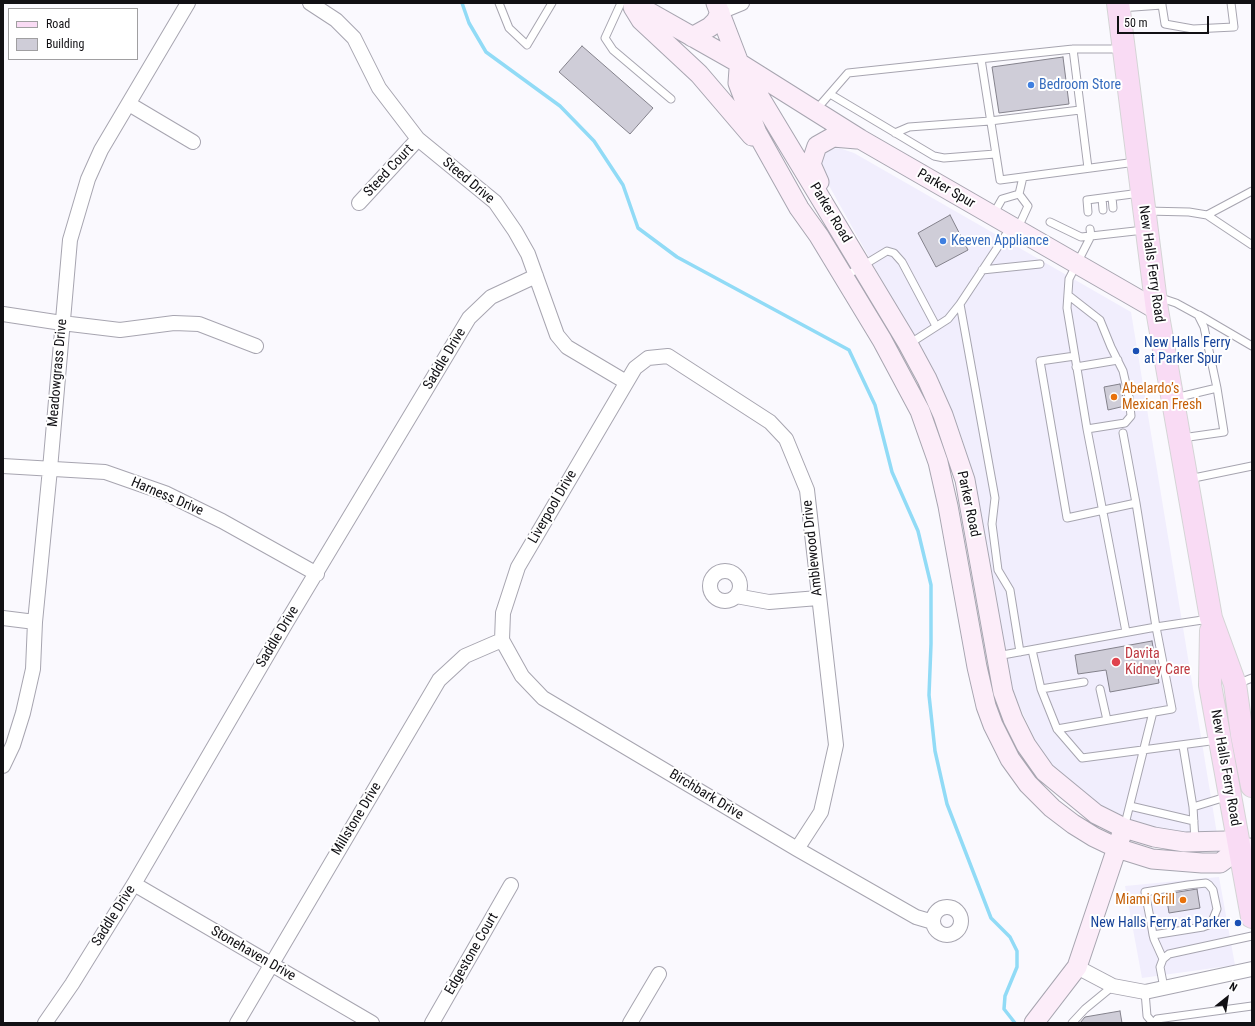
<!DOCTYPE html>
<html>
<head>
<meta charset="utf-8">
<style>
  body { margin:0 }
  #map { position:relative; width:1255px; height:1026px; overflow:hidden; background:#faf9fe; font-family:"Roboto Condensed",sans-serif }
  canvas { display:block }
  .frame { position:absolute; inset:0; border:4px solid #111014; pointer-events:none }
  .legend { position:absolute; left:8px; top:8px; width:130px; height:52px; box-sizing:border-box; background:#fff; border:1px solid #a09fa1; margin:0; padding:5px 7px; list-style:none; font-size:12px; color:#111014 }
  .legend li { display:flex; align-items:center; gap:8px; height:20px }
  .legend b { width:20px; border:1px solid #a09fa1 }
  .north { position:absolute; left:1207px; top:978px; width:40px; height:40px; -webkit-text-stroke:3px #fff; paint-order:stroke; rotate:30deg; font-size:11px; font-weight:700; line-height:16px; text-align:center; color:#111014 }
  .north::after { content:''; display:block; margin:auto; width:14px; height:18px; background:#111014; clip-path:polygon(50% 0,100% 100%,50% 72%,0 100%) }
  .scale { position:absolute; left:1117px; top:16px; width:92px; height:18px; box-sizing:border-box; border:2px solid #111014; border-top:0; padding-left:5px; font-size:12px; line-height:14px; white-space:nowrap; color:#111014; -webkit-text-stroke:3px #fff; paint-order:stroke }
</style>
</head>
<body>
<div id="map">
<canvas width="1255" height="1026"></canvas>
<div class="frame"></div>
<ul class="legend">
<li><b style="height:5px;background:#f9dbf4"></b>Road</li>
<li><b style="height:11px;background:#cfcdd8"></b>Building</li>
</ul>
<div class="north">N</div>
<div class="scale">50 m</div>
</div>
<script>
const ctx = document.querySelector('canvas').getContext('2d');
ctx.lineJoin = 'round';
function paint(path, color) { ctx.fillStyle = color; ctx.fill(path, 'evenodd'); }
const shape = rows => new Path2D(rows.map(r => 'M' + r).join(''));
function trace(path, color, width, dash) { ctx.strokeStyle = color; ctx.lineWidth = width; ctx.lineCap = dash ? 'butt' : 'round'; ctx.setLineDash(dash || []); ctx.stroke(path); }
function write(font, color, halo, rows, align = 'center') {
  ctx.font = font + ' "Roboto Condensed",sans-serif'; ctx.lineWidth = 4; ctx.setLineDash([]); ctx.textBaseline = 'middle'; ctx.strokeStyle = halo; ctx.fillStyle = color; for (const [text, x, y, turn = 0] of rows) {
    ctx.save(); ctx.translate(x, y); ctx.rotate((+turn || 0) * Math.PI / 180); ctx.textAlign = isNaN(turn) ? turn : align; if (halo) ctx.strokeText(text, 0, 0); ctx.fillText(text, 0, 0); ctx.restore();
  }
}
const built = shape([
  [839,148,854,153,1131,312,1217,834,1196,837,1162,831,1108,812,1052,770,1039,749,1014,694,1008,671,973,474,959,430,938,381,827,182,822,168,822,158,829,149],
  [1219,877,1235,965,1142,978,1125,886]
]);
const stream = shape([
  [462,3,469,23,486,52,560,106,594,141,623,185,638,228,677,257,849,350,875,405,892,472,918,531,931,585,931,644,929,695,935,751,947,804,991,918,1010,937,1017,951,1017,967,1005,996,1004,1009,1015,1023]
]);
const building = shape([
  [582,46,653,108,630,134,559,72,582,46],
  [1063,57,1069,104,999,113,992,67,1063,57],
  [950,215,968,250,936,267,918,233,950,215],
  [1120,384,1125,406,1108,410,1104,387,1120,384],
  [1152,641,1159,683,1110,692,1106,670,1078,674,1075,655,1152,641],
  [1197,889,1200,908,1169,913,1166,894,1197,889],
  [1120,1011,1122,1023,1080,1023,1085,1017,1120,1011]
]);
const lane = shape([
  [499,3,509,28,527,45,552,3],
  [621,3,605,38,613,50,671,99],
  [1162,5,1165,24,1193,29,1234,27,1231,3],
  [1120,8,1162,5,1162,3],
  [1073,49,1088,168],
  [981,59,1000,180,1136,162],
  [830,94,934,156,944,158,995,154],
  [815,111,848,73,1073,49,1122,49],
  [895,133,909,127,990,121,1080,110],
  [1112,197,1113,208],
  [1102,198,1103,210],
  [1146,211,1189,212,1207,215,1252,245],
  [1088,212,1087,200,1140,193],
  [993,215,1002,199,1019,194],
  [1207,215,1252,191],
  [1050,222,1081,237,1091,236,1090,229],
  [1011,227,960,304,995,498,992,524,998,570,1010,590,1020,652],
  [1017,230,1028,206,1019,194,1023,177],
  [982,270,1040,264],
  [844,277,887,251,894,253,902,262,936,326],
  [1068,295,1100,320,1111,347,1123,371,1129,397,1131,416,1125,423,1087,429],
  [1158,297,1176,303,1198,315,1204,327,1217,388],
  [1199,315,1252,346],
  [909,344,948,319,960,304],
  [1076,367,1118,360],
  [1175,398,1217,388,1224,432,1182,438],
  [1123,433,1136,503],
  [1189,479,1252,466],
  [1126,632,1087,429,1067,308,1069,279,1091,236,1144,230],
  [1032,650,1041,689,1057,729,1082,758,1218,740],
  [997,656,1156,627,1136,503,1067,518,1040,361,1075,356],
  [1237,684,1252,678],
  [1041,689,1084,682],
  [1100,689,1107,720],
  [1057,729,1172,709,1156,627,1209,619],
  [1183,746,1193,807,1195,841],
  [1130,806,1194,821],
  [1193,807,1229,796],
  [1124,828,1153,712],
  [1153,935,1203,927,1211,924,1217,909,1213,890,1209,885,1206,883,1188,885,1145,892,1151,923,1153,935,1154,939,1163,959],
  [1164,988,1160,967,1163,959,1169,954,1252,936],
  [1145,992,1147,1016,1153,1023],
  [1072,1023,1085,1009,1113,986],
  [1154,1023,1157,1019,1252,1006]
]);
const street = shape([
  [310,3,336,20,354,38,379,88,418,139,495,202,515,231,528,254,557,335,567,347,626,382],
  [720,12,742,3],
  [129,104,193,142],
  [359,203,418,139],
  [3,314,62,323,120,330,174,323,199,324,256,346],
  [3,466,105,472,165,493,222,521,317,574],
  '710 586a15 15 0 1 1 30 0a15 15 0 1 1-30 0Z',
  [736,596,769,602,818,598],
  [3,618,35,622],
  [502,640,503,613,518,567,635,368,648,358,668,356,770,422,786,439,807,490,836,745,821,812,797,849],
  [502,640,522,676,543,698,797,849,916,917,933,922],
  [3,766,13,745,23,713,33,669,35,622,50,469,70,240,88,179,101,150,188,3],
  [134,884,372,1023],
  '933 921a14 14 0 1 1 28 0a14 14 0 1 1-28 0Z',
  [1077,967,1113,986,1145,992,1252,969],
  [45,1023,72,984,134,884,286,623,469,318,491,297,536,276],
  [237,1023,439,680,465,656,502,640],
  [432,1023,511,885],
  [630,1023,659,974]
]);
const secondary = shape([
  [633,3,739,63,860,139,1157,310],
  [716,3,739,63,907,342,927,379,943,415,965,480,1003,692,1013,719,1026,745,1045,772,1096,814,1124,828,1154,837,1185,842,1226,841,1239,849],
  [633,7,641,20,699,74,752,136],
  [692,37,710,27,716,21,720,12],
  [739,69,738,83,757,133,799,208,819,236,882,340,920,411,938,462,948,506,977,667,986,706,993,725,1010,759,1028,784,1052,808,1073,824,1094,837,1117,848,1152,859,1202,863,1220,863,1239,849,1252,848],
  [819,182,811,164,817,146,833,137,857,139],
  [1034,1023,1077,967,1121,836]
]);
const primary = shape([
  [1118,3,1157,310,1211,618,1235,684,1242,735,1252,786],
  [1211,631,1210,685,1252,917]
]);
const markers = [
  [1031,85,4,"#3f7fe0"],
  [943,241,4,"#3f7fe0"],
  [1136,351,4,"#1a4fb4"],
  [1114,397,4,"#e8710a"],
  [1116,662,5,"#e0444e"],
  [1183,900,4,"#e8710a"],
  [1238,923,4,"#1a4fb4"]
];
const shopNames = [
  ["Bedroom Store",1039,85],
  ["Keeven Appliance",951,241]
];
const streetNames = [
  ["Steed Court",389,171,-47],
  ["Steed Drive",468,181,40],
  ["Parker Spur",946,189,30],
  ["Parker Road",830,213,59],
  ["New Halls Ferry Road",1151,264,82],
  ["Saddle Drive",445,359,-59],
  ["Meadowgrass Drive",58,373,-85],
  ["Harness Drive",167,497,23],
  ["Parker Road",968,504,78],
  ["Liverpool Drive",553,507,-60],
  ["Amblewood Drive",813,548,-96],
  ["Saddle Drive",278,637,-59],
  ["New Halls Ferry Road",1225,768,80],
  ["Birchbark Drive",706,795,31],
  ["Millstone Drive",357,819,-59],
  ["Saddle Drive",114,916,-58],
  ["Stonehaven Drive",253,954,30],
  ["Edgestone Court",472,954,-60]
];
const transitNames = [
  ["New Halls Ferry",1144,343],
  ["at Parker Spur",1144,359],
  ["New Halls Ferry at Parker",1230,923,"right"]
];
const foodNames = [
  ["Abelardo’s",1122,389],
  ["Mexican Fresh",1122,405],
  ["Miami Grill",1175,900,"right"]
];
const healthNames = [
  ["Davita",1125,654],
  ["Kidney Care",1125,670]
];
paint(built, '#f1eefd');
trace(stream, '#91dbf6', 3.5);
paint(building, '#cfcdd8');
trace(building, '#84828c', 1);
trace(lane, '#a7a5b0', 9);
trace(street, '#a7a5b0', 16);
trace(secondary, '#a7a5b0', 21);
trace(primary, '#d4d4d5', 24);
trace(lane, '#fff', 7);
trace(street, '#fff', 14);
trace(secondary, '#fcedf9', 19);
trace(primary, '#f9dbf4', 22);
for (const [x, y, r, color] of markers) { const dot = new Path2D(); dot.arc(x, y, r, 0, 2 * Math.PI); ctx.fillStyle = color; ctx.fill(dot); trace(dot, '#fff', 1.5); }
write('14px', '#366cbe', '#fff', shopNames, 'left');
write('14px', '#111014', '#fff', streetNames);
write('14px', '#164399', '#fff', transitNames, 'left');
write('14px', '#c56008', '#fff', foodNames, 'left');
write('14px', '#be3a42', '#fff', healthNames, 'left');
</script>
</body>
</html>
